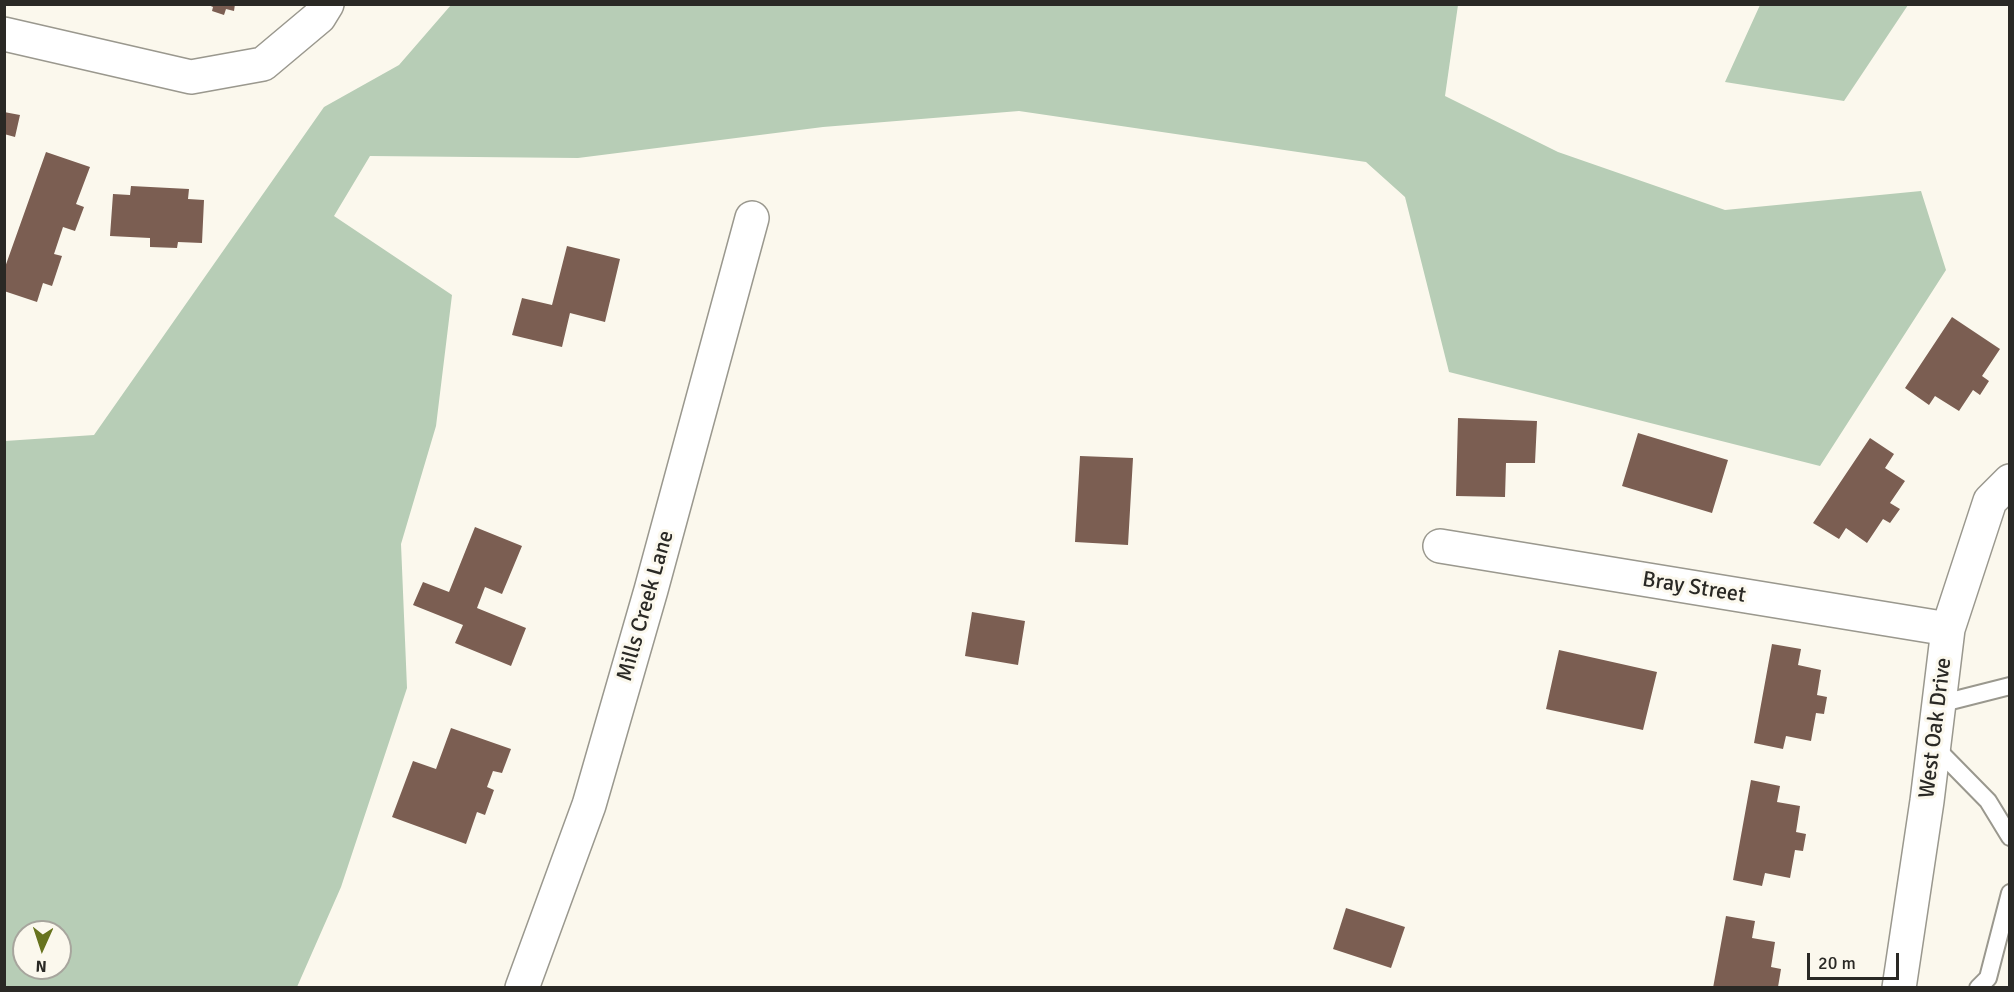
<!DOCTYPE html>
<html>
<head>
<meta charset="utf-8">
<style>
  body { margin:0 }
  #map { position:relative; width:2014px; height:992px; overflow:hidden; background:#fbf8ed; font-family:Signika,sans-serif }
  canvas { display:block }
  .frame { position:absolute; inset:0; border:6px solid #2a2925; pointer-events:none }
  .north { position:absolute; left:12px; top:920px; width:60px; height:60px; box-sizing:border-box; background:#fbf8ed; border:2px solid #a7a59d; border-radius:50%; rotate:183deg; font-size:16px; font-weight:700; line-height:24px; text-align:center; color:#2a2925 }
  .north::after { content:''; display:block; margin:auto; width:21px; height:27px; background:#67731e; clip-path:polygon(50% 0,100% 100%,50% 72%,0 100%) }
  .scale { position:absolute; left:1807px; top:953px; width:92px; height:27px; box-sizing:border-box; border:3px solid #2a2925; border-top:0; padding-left:8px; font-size:18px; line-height:21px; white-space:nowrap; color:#2a2925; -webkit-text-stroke:4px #fbf8ed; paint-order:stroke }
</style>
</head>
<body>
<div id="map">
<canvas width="2014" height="992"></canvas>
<div class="frame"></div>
<div class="north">N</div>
<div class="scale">20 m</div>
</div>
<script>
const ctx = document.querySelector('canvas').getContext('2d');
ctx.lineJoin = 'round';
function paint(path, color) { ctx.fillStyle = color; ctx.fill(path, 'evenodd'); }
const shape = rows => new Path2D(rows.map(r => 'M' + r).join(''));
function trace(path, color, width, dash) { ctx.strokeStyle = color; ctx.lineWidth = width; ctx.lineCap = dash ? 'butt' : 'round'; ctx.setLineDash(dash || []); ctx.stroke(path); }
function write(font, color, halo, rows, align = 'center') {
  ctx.font = font + ' Signika,sans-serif'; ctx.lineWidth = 6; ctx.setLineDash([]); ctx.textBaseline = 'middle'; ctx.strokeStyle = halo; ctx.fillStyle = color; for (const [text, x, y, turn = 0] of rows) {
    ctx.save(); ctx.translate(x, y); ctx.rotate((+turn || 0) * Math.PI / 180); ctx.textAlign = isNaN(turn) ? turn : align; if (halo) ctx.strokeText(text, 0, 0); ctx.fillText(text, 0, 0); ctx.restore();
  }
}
const green = shape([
  [451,5,1458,5,1445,96,1558,152,1725,210,1921,191,1946,270,1820,466,1449,372,1405,197,1366,162,1019,111,823,127,578,158,370,156,334,216,452,295,436,426,401,544,407,688,341,887,297,987,5,987,5,441,94,435,324,107,399,65],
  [24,932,60,932,60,968,24,968],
  [1760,5,1760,4,1908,5,1844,101,1725,82]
]);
const building = shape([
  [206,4,235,4,234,11,226,9,224,15,212,11,213,7],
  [4,112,20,115,15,137,4,134],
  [46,152,90,167,76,204,84,207,75,231,63,227,54,254,62,256,52,286,43,283,37,302,4,291,4,270],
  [131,186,189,189,188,199,204,200,202,243,178,242,177,248,150,247,150,238,110,236,113,194,130,195],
  [567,246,620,259,605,322,570,313,562,347,512,335,522,298,552,305],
  [1952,317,2000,349,1982,376,1989,381,1980,395,1973,390,1959,411,1935,396,1929,405,1905,388],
  [1458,418,1537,421,1535,463,1506,463,1505,497,1456,496],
  [1638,433,1728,460,1712,513,1622,486],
  [1870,438,1894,454,1885,468,1905,481,1890,503,1900,509,1890,523,1883,519,1867,543,1846,528,1839,539,1813,523],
  [1080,456,1133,458,1128,545,1075,542],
  [475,527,522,546,502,594,485,587,477,608,526,628,511,666,455,643,463,625,413,605,423,582,449,592],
  [972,612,1025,621,1018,665,965,656],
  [1772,644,1801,649,1798,665,1821,670,1817,695,1827,697,1824,714,1816,713,1811,741,1786,736,1783,749,1754,743],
  [1559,650,1657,672,1643,730,1546,709],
  [451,728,511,749,502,773,493,771,487,787,494,790,485,815,477,812,466,844,392,817,413,761,436,769],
  [1751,780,1780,786,1777,802,1800,806,1796,832,1806,834,1803,851,1795,850,1790,878,1765,873,1762,886,1733,880],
  [1346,908,1405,927,1391,968,1333,949],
  [1726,916,1755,921,1752,938,1775,942,1771,967,1781,969,1778,987,1713,988]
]);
const service = shape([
  [1939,704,2010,686],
  [1934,746,1988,801,2010,837],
  [1978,988,1988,978,2010,893]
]);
const minor = shape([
  [4,34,191,77,263,64,319,17,327,4],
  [1440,546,1948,629],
  [522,988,589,805,651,590,752,218],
  [1899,988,1927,801,1948,629,1990,501,2010,481]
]);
const streetNames = [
  ["Bray Street",1694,588,9],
  ["Mills Creek Lane",646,606,-74],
  ["West Oak Drive",1936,728,-83]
];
paint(green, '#b7cdb6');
paint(building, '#7b5e52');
trace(service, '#9a988e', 20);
trace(minor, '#9a988e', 36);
trace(service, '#fff', 16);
trace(minor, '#fff', 33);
write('22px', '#2a2925', '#fbf8ed', streetNames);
</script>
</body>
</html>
